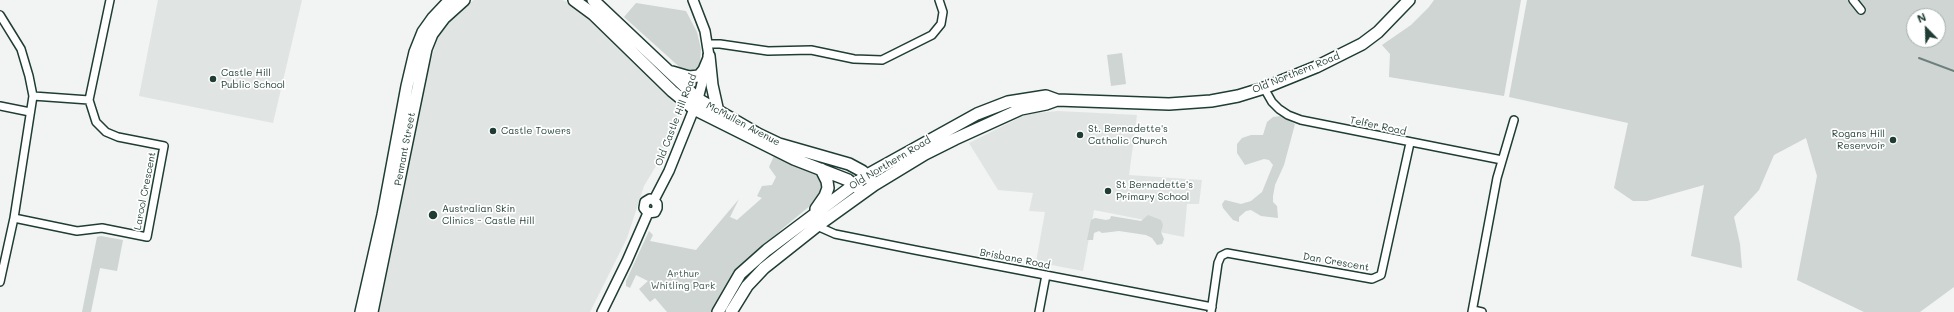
<!DOCTYPE html>
<html>
<head>
<meta charset="utf-8">
<style>
  body { margin:0 }
  #map { position:relative; width:1954px; height:312px; overflow:hidden; background:#f2f3f3; font-family:Mali,sans-serif }
  canvas { display:block }
  .north { position:absolute; left:1906px; top:8px; width:40px; height:40px; box-sizing:border-box; background:#fff; border:1px solid #a5b1ae; border-radius:50%; rotate:337deg; font-size:11px; font-weight:700; line-height:16px; text-align:center; color:#1f3d34 }
  .north::after { content:''; display:block; margin:auto; width:14px; height:18px; background:#1f3d34; clip-path:polygon(50% 0,100% 100%,50% 72%,0 100%) }
</style>
</head>
<body>
<div id="map">
<canvas width="1954" height="312"></canvas>
<div class="north">N</div>
</div>
<script>
const ctx = document.querySelector('canvas').getContext('2d');
ctx.lineJoin = 'round';
function paint(path, color) { ctx.fillStyle = color; ctx.fill(path, 'evenodd'); }
const shape = rows => new Path2D(rows.map(r => 'M' + r).join(''));
function trace(path, color, width, dash) { ctx.strokeStyle = color; ctx.lineWidth = width; ctx.lineCap = dash ? 'butt' : 'round'; ctx.setLineDash(dash || []); ctx.stroke(path); }
function write(font, color, halo, rows, align = 'center') {
  ctx.font = font + ' Mali,sans-serif'; ctx.lineWidth = 3.5; ctx.setLineDash([]); ctx.textBaseline = 'middle'; ctx.strokeStyle = halo; ctx.fillStyle = color; for (const [text, x, y, turn = 0] of rows) {
    ctx.save(); ctx.translate(x, y); ctx.rotate((+turn || 0) * Math.PI / 180); ctx.textAlign = isNaN(turn) ? turn : align; if (halo) ctx.strokeText(text, 0, 0); ctx.fillText(text, 0, 0); ctx.restore();
  }
}
const built = shape([
  [158,0,302,0,273,123,139,96],
  [474,0,562,0,569,3,584,15,678,107,678,116,656,166,644,186,627,238,590,312,379,312,431,60,438,36,454,14],
  [1058,111,1137,115,1129,175,1202,180,1199,204,1187,204,1184,237,1159,232,1160,223,1094,210,1083,271,1036,262,1045,212,1029,211,1033,193,998,190,969,143,1023,116,1036,113]
]);
const green = shape([
  [1434,0,1521,0,1504,96,1389,77,1390,54,1382,45,1411,25,1429,7],
  [1527,0,1954,0,1954,287,1920,312,1864,312,1797,280,1817,176,1806,138,1774,155,1759,190,1734,217,1740,244,1742,268,1691,256,1704,185,1647,201,1633,201,1614,188,1628,123,1509,97],
  [1914,16,1938,16,1938,40,1914,40],
  [636,3,686,11,697,32,701,49,700,63,696,72,685,72,624,17],
  [1122,53,1126,84,1111,86,1107,55],
  [1281,116,1295,124,1284,165,1275,185,1273,196,1273,202,1277,206,1278,218,1261,216,1251,210,1246,211,1239,217,1239,222,1233,220,1223,208,1222,204,1225,200,1241,204,1251,201,1262,192,1273,165,1269,160,1264,159,1245,165,1237,153,1237,144,1242,138,1251,135,1263,135,1267,122,1273,117],
  [774,156,818,176,824,189,817,200,782,229,732,278,713,312,667,312,655,298,650,302,639,289,648,281,636,275,630,288,626,286,626,281,649,231,653,235,650,241,696,250,739,199,730,217,737,220,762,198,757,196,762,186,772,185,776,177,769,167],
  [1148,215,1161,220,1163,225,1161,232,1164,239,1162,244,1157,245,1152,238,1146,235,1119,231,1102,233,1099,231,1094,233,1093,240,1087,240,1091,220,1095,218,1106,220,1110,219,1111,216,1141,221],
  [101,236,123,240,117,271,100,268,91,312,82,312,97,237]
]);
const stream = shape([
  [1919,58,1954,71]
]);
const minor = shape([
  [1853,0,1861,10],
  [0,15,21,49,29,76,33,96,14,218,0,282],
  [709,44,720,44,768,51,811,50,854,59,882,60,932,35,941,24,943,12,939,0],
  [1264,88,1272,102,1279,109,1288,115,1301,120,1502,160],
  [33,96,89,100],
  [0,106,30,112],
  [14,218,77,231,102,228,147,237,164,146,118,137,106,132,96,122,89,100,110,0],
  [817,226,835,234,915,250,1212,307],
  [1473,310,1482,312],
  [1039,312,1046,275],
  [1211,312,1218,263,1221,256,1227,253,1372,279,1381,275,1410,143],
  [1472,312,1497,178,1514,120]
]);
const tertiary = shape([
  [654,200,669,171,698,99,709,56,705,31,693,0],
  [648,213,644,208,645,202,650,199,654,200],
  [648,213,655,212,657,208,657,204,654,200],
  [602,312,627,261,648,213]
]);
const primary = shape([
  [574,0,593,14,672,91,694,109,794,159,848,180,858,188],
  [593,0,698,99,758,134,779,144,849,164,862,171,871,180],
  [709,56,712,85,718,112],
  [672,72,689,77,699,76,704,70,709,58],
  [816,209,825,196,828,188,827,181,821,169],
  [361,312,383,215,407,86,415,52,423,32,433,18,450,0],
  [372,312,426,49,432,34,444,18,464,0],
  [718,312,740,274,767,250,867,175,977,114,1008,102,1046,96,1057,100,1169,104,1211,101,1238,96,1264,88,1316,67,1362,44,1378,32,1409,0],
  [731,312,747,286,764,268,817,226,874,185,925,154,955,139,1021,109,1046,104,1057,100]
]);
const markers = [
  [213,79,4,"#1f3d34"],
  [493,131,4,"#1f3d34"],
  [1080,135,4,"#1f3d34"],
  [1893,140,4,"#1f3d34"],
  [1108,191,4,"#1f3d34"],
  [433,215,5,"#1f3d34"]
];
const poiNames = [
  ["Castle Hill",221,73],
  ["Public School",221,85],
  ["St. Bernadette's",1088,129],
  ["Catholic Church",1088,141],
  ["Castle Towers",501,131],
  ["Rogans Hill",1885,134,"right"],
  ["Reservoir",1885,146,"right"],
  ["St Bernadette's",1116,185],
  ["Primary School",1116,197],
  ["Australian Skin",442,209],
  ["Clinics - Castle Hill",442,221]
];
const streetNames = [
  ["Old Northern Road",1296,73,-22],
  ["Old Castle Hill Road",676,120,-69],
  ["McMullen Avenue",743,124,28],
  ["Telfer Road",1378,126,12],
  ["Pennant Street",405,149,-79],
  ["Old Northern Road",890,163,-31],
  ["Larool Crescent",145,191,-79],
  ["Brisbane Road",1015,259,11],
  ["Dan Crescent",1336,262,10]
];
const parkNames = [
  ["Arthur",683,274],
  ["Whitling Park",683,286]
];
paint(built, '#e0e4e3');
paint(green, '#ced5d3');
trace(stream, '#6d807b', 2);
trace(minor, '#1f3d34', 10);
trace(tertiary, '#1f3d34', 12);
trace(primary, '#1f3d34', 14);
trace(minor, '#fff', 7);
trace(tertiary, '#fff', 9);
trace(primary, '#fff', 11);
for (const [x, y, r, color] of markers) { const dot = new Path2D(); dot.arc(x, y, r, 0, 2 * Math.PI); ctx.fillStyle = color; ctx.fill(dot); trace(dot, '#fff', 1.5); }
write('10px', '#1f3d34', '#fff', poiNames, 'left');
write('10px', '#1f3d34', '#fff', streetNames);
write('10px', '#425b54', '#fff', parkNames);
</script>
</body>
</html>
